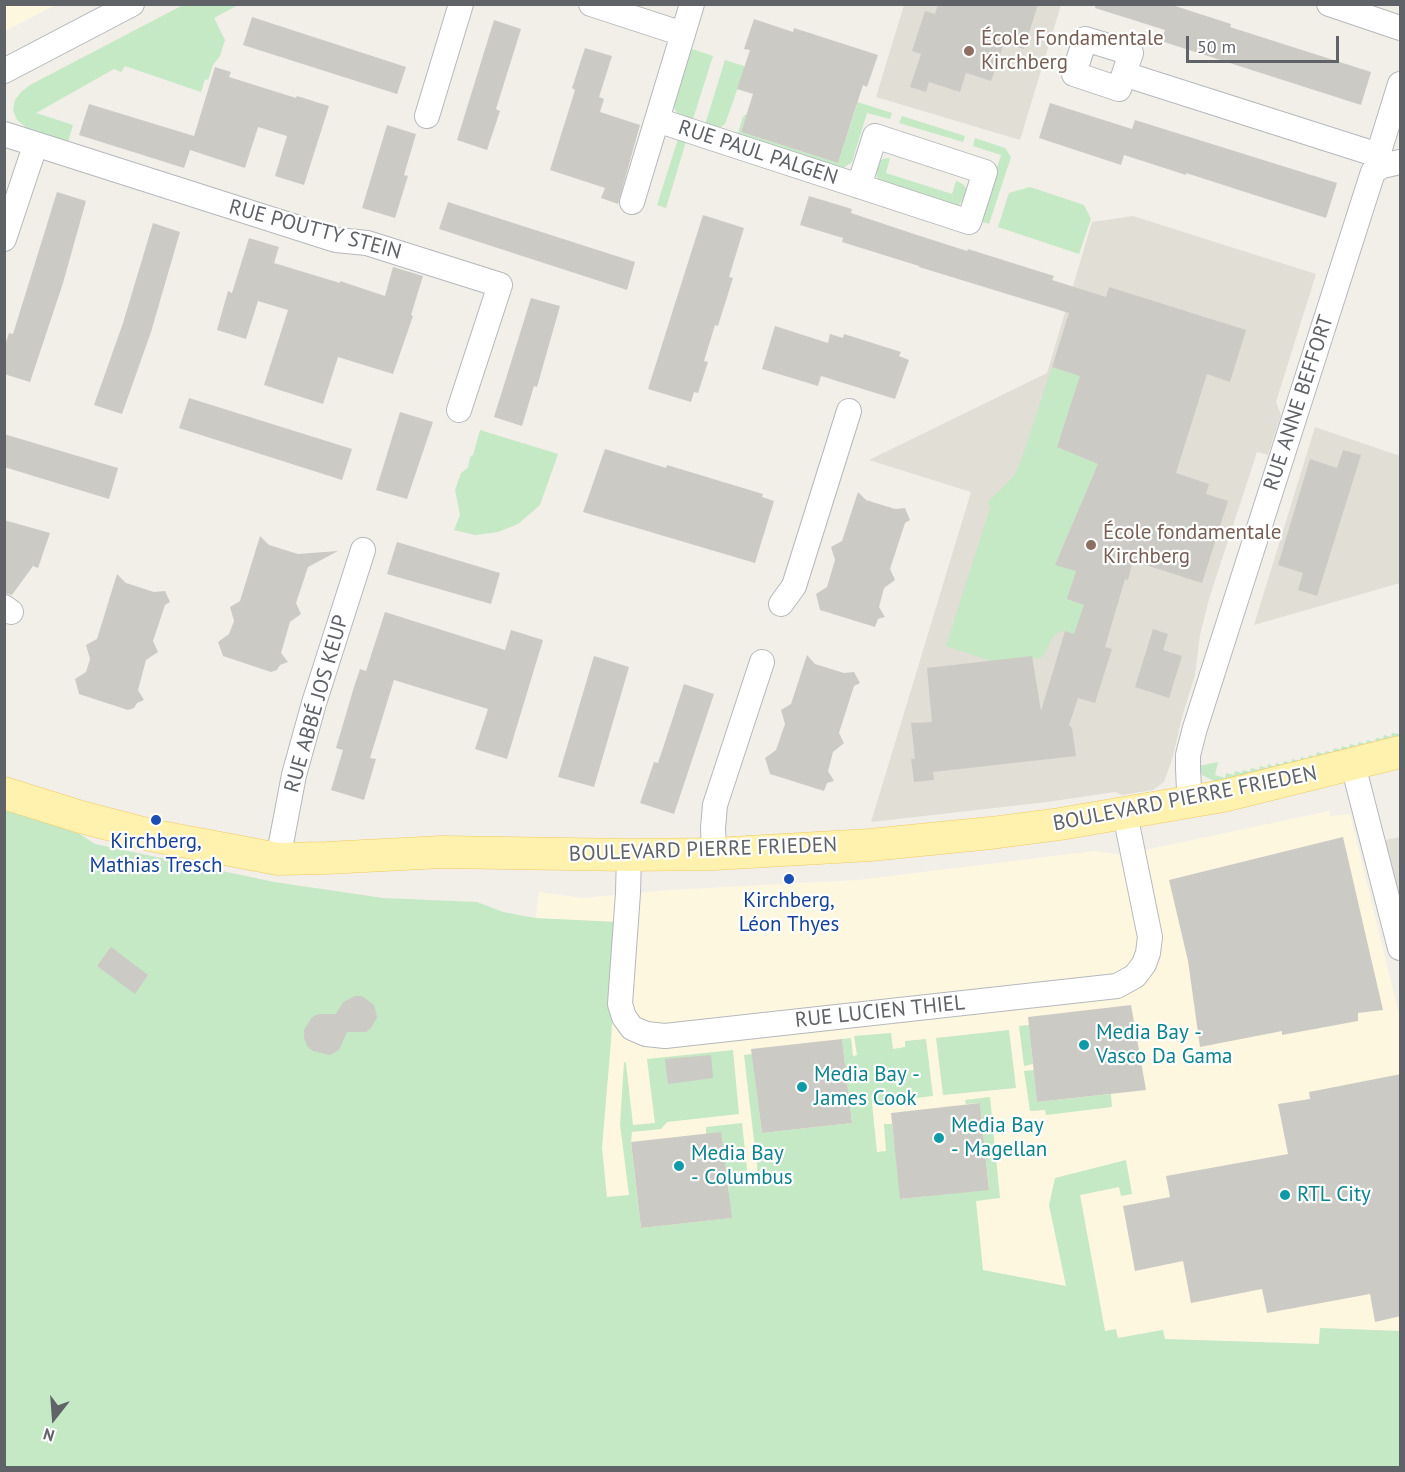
<!DOCTYPE html>
<html>
<head>
<meta charset="utf-8">
<style>
  body { margin:0 }
  #map { position:relative; width:1405px; height:1472px; overflow:hidden; background:#f1efe8; font-family:"PT Sans",sans-serif }
  canvas { display:block }
  .frame { position:absolute; inset:0; border:6px solid #5f6368; pointer-events:none }
  .north { position:absolute; left:24px; top:1388px; width:60px; height:60px; -webkit-text-stroke:4px #fff; paint-order:stroke; rotate:197deg; font-size:16px; font-weight:700; line-height:24px; text-align:center; color:#5f6368 }
  .north::after { content:''; display:block; margin:auto; width:21px; height:27px; background:#5f6368; clip-path:polygon(50% 0,100% 100%,50% 72%,0 100%) }
  .scale { position:absolute; left:1186px; top:36px; width:153px; height:27px; box-sizing:border-box; border:3px solid #5f6368; border-top:0; padding-left:8px; font-size:18px; line-height:21px; white-space:nowrap; color:#5f6368; -webkit-text-stroke:4px #fff; paint-order:stroke }
</style>
</head>
<body>
<div id="map">
<canvas width="1405" height="1472"></canvas>
<div class="frame"></div>
<div class="north">N</div>
<div class="scale">50 m</div>
</div>
<script>
const ctx = document.querySelector('canvas').getContext('2d');
ctx.lineJoin = 'round';
function paint(path, color) { ctx.fillStyle = color; ctx.fill(path, 'evenodd'); }
const shape = rows => new Path2D(rows.map(r => 'M' + r).join(''));
function trace(path, color, width, dash) { ctx.strokeStyle = color; ctx.lineWidth = width; ctx.lineCap = dash ? 'butt' : 'round'; ctx.setLineDash(dash || []); ctx.stroke(path); }
function write(font, color, halo, rows, align = 'center') {
  ctx.font = font + ' "PT Sans",sans-serif'; ctx.lineWidth = 4.5; ctx.setLineDash([]); ctx.textBaseline = 'middle'; ctx.strokeStyle = halo; ctx.fillStyle = color; for (const [text, x, y, turn = 0] of rows) {
    ctx.save(); ctx.translate(x, y); ctx.rotate((+turn || 0) * Math.PI / 180); ctx.textAlign = isNaN(turn) ? turn : align; if (halo) ctx.strokeText(text, 0, 0); ctx.fillText(text, 0, 0); ctx.restore();
  }
}
const commercial = shape([
  [5,4,56,4,56,5,5,31],
  [1329,811,1330,816,1350,814,1400,1019,1400,1331,1320,1328,1319,1344,1165,1339,1162,1330,1118,1338,1105,1331,1080,1195,1120,1187,1132,1194,1125,1160,1049,1205,1066,1286,913,1257,520,1307,514,1083,539,892,582,898,669,890,858,880,1095,851,1122,855]
]);
const education = shape([
  [904,5,1061,5,1020,140,876,97],
  [1133,216,1316,274,1276,402,1281,415,1274,436,1268,455,1257,452,1209,599,1200,635,1195,675,1182,717,1173,756,1164,782,1153,790,1122,795,1115,792,1047,802,871,822,971,492,869,460,1047,373,1092,222],
  [1315,427,1400,456,1400,583,1254,625],
  [1400,837,1400,901,1385,840]
]);
const green = shape([
  [183,5,238,5,214,18,225,40,220,56,213,65,208,80,205,79,201,92,125,66,121,72,114,69,36,113,73,125,68,142,28,129,17,120,13,110,15,100,21,92,30,85],
  [689,48,713,56,693,119,690,120,682,117,677,113,674,107,674,99],
  [725,60,892,113,890,119,867,113,852,162,842,169,740,136,738,133,743,117,747,113,741,132,838,163,857,105,744,70,725,124,719,128,705,125],
  [902,116,965,136,963,142,899,123],
  [688,135,666,208,657,205,678,139],
  [975,138,1005,148,1011,157,989,224,980,221,1001,155,973,146],
  [890,158,886,173,952,194,956,181,963,184,967,190,963,199,959,205,950,206,881,183,877,177,876,170,878,162,883,159],
  [1030,187,1084,205,1091,219,1079,254,998,227,1009,193],
  [1052,367,1080,376,1057,447,1098,464,1055,564,1076,571,1067,599,1084,605,1074,634,1065,631,1059,632,1052,638,1044,655,1040,658,991,661,946,646,990,508,988,502,1014,476,1022,458],
  [480,430,558,454,540,505,518,524,498,532,475,535,454,530,460,515,455,490,461,473,468,468,470,457,473,455],
  [1392,733,1400,734,1400,740,1218,783,1202,775,1198,766,1218,762,1215,775,1225,778,1226,773,1234,775,1235,771,1242,773,1243,770,1250,772,1251,768,1259,770,1260,766,1267,768,1268,764,1275,767,1276,763,1283,765,1284,761,1291,763,1292,759,1300,761,1301,757,1308,759,1309,755,1316,757,1317,752,1324,754,1326,751,1333,753,1334,748,1341,750,1342,746,1349,748,1350,744,1357,746,1359,742,1366,744,1367,740,1375,742,1376,738,1383,739,1384,735,1391,737],
  [5,810,78,833,95,844,274,882,383,898,477,902,503,912,535,918,618,922,611,1041,602,1148,607,1197,629,1195,620,1124,624,1062,626,1063,633,1125,655,1123,647,1059,733,1050,739,1114,667,1122,661,1129,632,1132,631,1143,641,1228,731,1218,728,1185,759,1183,744,1055,752,1054,762,1133,852,1123,842,1039,851,1038,853,1056,857,1055,854,1036,891,1033,893,1049,905,1047,905,1041,926,1039,933,1096,872,1103,877,1152,886,1151,884,1124,892,1124,901,1199,989,1189,980,1103,966,1104,965,1100,990,1097,1000,1198,976,1201,983,1270,1066,1286,1049,1205,1055,1178,1126,1160,1132,1194,1121,1196,1119,1187,1080,1195,1105,1331,1116,1329,1118,1338,1163,1330,1165,1339,1319,1344,1320,1328,1400,1331,1400,1467,5,1468],
  [1029,1025,1033,1064,1024,1066,1019,1026],
  [1009,1030,1016,1088,943,1095,936,1038],
  [1034,1070,1037,1102,1111,1094,1112,1107,1046,1115,1045,1110,1030,1111,1024,1071],
  [742,1123,748,1178,727,1180,706,1134,706,1127]
]);
const building = shape([
  [938,4,1038,4,1024,49,1004,43,991,81,966,73,960,92,929,82,926,92,910,87,921,54,912,51,925,11,935,14],
  [1096,4,1169,4,1231,24,1230,27,1371,72,1361,105,1161,41,1165,30,1095,8],
  [252,17,406,67,397,94,243,45],
  [754,19,793,32,794,28,878,55,867,87,863,85,838,163,741,132,753,94,737,89,750,50,744,49],
  [494,20,521,29,496,109,500,111,487,150,457,140],
  [585,48,612,56,599,97,604,99,600,112,640,125,618,204,601,198,605,188,550,170,575,90,572,88],
  [215,67,231,72,229,77,296,98,297,96,329,106,304,185,275,176,287,136,258,127,245,168,190,150,184,168,79,135,89,104,194,136],
  [1050,103,1132,129,1135,120,1337,183,1326,218,1186,173,1186,175,1124,155,1121,165,1039,138],
  [387,125,416,134,404,175,408,176,395,218,362,208],
  [57,192,86,201,63,283,30,382,4,374,4,348,9,333,13,334],
  [809,196,852,209,851,213,914,234,967,251,968,249,1054,276,1052,280,1106,297,1109,287,1246,330,1230,382,1207,374,1176,473,1209,484,1206,494,1228,501,1202,583,1133,561,1128,580,1125,579,1105,647,1112,649,1095,703,1078,698,1069,725,1072,728,1076,756,933,772,934,780,914,782,911,759,915,759,911,723,932,722,927,668,1032,656,1041,711,1065,631,1074,634,1084,605,1067,599,1076,571,1055,565,1098,464,1057,447,1080,376,1052,367,1069,313,919,267,919,266,842,242,843,238,800,225],
  [448,202,635,262,627,290,439,229],
  [703,215,744,228,729,277,733,278,718,326,715,325,704,361,708,362,698,393,694,392,691,402,648,389],
  [153,223,180,232,151,332,122,414,94,405,123,323],
  [249,238,279,247,274,263,340,283,340,281,385,296,393,267,423,276,411,315,413,316,393,374,338,357,323,404,264,385,288,310,258,301,246,339,217,330,228,291,232,293],
  [531,298,560,306,537,387,534,386,522,426,494,417],
  [775,326,828,343,830,334,843,338,844,334,901,352,899,356,909,360,895,399,821,376,818,386,762,369],
  [189,398,352,449,342,480,179,428],
  [400,412,433,422,407,499,376,490],
  [4,434,118,468,109,499,4,467],
  [605,449,666,468,667,465,763,494,762,497,774,501,755,563,583,512],
  [1343,450,1361,455,1317,596,1298,590,1303,573,1278,565,1310,459,1337,468],
  [858,492,866,500,895,509,905,508,910,520,905,523,890,569,895,580,884,588,879,607,885,617,878,619,875,627,820,610,816,594,827,587,835,560,831,547,842,541],
  [4,520,50,533,38,568,33,566,12,595,4,593],
  [260,536,269,545,298,554,338,551,308,567,296,603,301,614,290,622,281,653,288,662,280,665,277,670,271,672,223,656,218,642,229,634,234,621,230,607,240,601],
  [397,542,500,573,491,604,387,574],
  [117,574,126,583,154,592,165,591,170,602,165,605,153,641,158,652,146,660,138,690,144,700,137,703,134,708,128,710,79,694,75,679,86,672,90,659,86,645,97,639],
  [385,612,505,650,511,630,543,640,507,759,475,749,488,709,394,680,370,758,376,759,364,800,331,790,343,750,336,748,354,687,360,669,366,671],
  [1153,629,1168,634,1163,650,1182,656,1169,698,1135,687],
  [807,655,815,664,844,673,854,672,860,683,854,686,839,733,844,743,833,752,828,771,834,781,827,783,824,791,770,774,765,758,776,750,785,724,781,710,791,704],
  [594,656,629,667,594,787,558,777],
  [684,684,714,694,674,814,640,803,654,762,658,763],
  [1343,837,1383,1010,1358,1013,1358,1021,1282,1035,1282,1031,1200,1047,1188,961,1169,880],
  [111,947,148,975,135,994,97,966],
  [355,996,362,996,374,1005,377,1017,371,1028,366,1032,347,1032,339,1050,330,1055,313,1051,307,1046,304,1038,304,1030,312,1017,319,1014,336,1014,343,1002],
  [1131,1005,1146,1090,1037,1102,1028,1017],
  [842,1039,852,1123,762,1133,751,1049],
  [711,1055,713,1078,668,1084,665,1059],
  [1401,1074,1401,1316,1375,1322,1370,1294,1267,1313,1262,1289,1191,1303,1183,1261,1135,1271,1123,1206,1170,1197,1166,1176,1288,1154,1278,1104,1310,1099,1309,1092],
  [980,1103,989,1190,900,1199,891,1113],
  [721,1132,732,1218,641,1228,631,1142]
]);
const minor = shape([
  [591,4,683,34],
  [1329,4,1400,28],
  [1085,39,1131,53,1119,89,1074,74,1085,39],
  [4,71,132,4],
  [1124,74,1378,155,1382,166],
  [427,116,461,4],
  [657,120,724,142,859,186,969,222,985,172,875,136,859,186],
  [4,134,336,240,367,243,500,285,459,410],
  [1378,155,1400,84],
  [632,202,692,4],
  [4,239,35,146],
  [781,604,794,586,849,411],
  [4,607,11,612],
  [1353,765,1400,948],
  [1194,801,1189,789,1188,769,1188,755,1195,728,1373,172,1382,166,1400,162],
  [714,854,713,828,715,805,762,662],
  [629,855,628,893,620,1004,624,1017,632,1028,646,1034,665,1036,1117,986,1135,976,1144,964,1148,953,1150,937,1125,814],
  [278,859,294,775,314,703,363,550]
]);
const major = shape([
  [4,793,81,817,150,835,278,859,326,858,442,852,629,855,714,854,870,845,991,833,1060,824,1223,796,1400,752]
]);
const markers = [
  [969,51,6,"#8d6e63"],
  [1091,545,6,"#8d6e63"],
  [156,820,6,"#1a4fb4"],
  [789,879,6,"#1a4fb4"],
  [1084,1045,6,"#0f9aa8"],
  [802,1087,6,"#0f9aa8"],
  [939,1138,6,"#0f9aa8"],
  [679,1166,6,"#0f9aa8"],
  [1285,1195,6,"#0f9aa8"]
];
const educationNames = [
  ["École Fondamentale",981,39],
  ["Kirchberg",981,63],
  ["École fondamentale",1103,533],
  ["Kirchberg",1103,557]
];
const streetNames = [
  ["RUE PAUL PALGEN",758,153,18],
  ["RUE POUTTY STEIN",315,230,15],
  ["RUE ANNE BEFFORT",1299,403,-72],
  ["RUE ABBÉ JOS KEUP",317,704,-74],
  ["BOULEVARD PIERRE FRIEDEN",1185,799,-11],
  ["BOULEVARD PIERRE FRIEDEN",703,850,-2],
  ["RUE LUCIEN THIEL",880,1012,-6]
];
const transitNames = [
  ["Kirchberg,",156,842],
  ["Mathias Tresch",156,866],
  ["Kirchberg,",789,901],
  ["Léon Thyes",789,925]
];
const cultureNames = [
  ["Media Bay -",1096,1033],
  ["Vasco Da Gama",1096,1057],
  ["Media Bay -",814,1075],
  ["James Cook",814,1099],
  ["Media Bay",951,1126],
  ["- Magellan",951,1150],
  ["Media Bay",691,1154],
  ["- Columbus",691,1178],
  ["RTL City",1297,1195]
];
paint(commercial, '#fef7e0');
paint(education, '#e1ded6');
paint(green, '#c5e8c5');
paint(building, '#cccac5');
trace(minor, '#b5b8bc', 26);
trace(major, '#f2c960', 33);
trace(minor, '#fff', 24);
trace(major, '#fff2af', 32);
for (const [x, y, r, color] of markers) { const dot = new Path2D(); dot.arc(x, y, r, 0, 2 * Math.PI); ctx.fillStyle = color; ctx.fill(dot); trace(dot, '#fff', 2); }
write('21px', '#785e54', '#fff', educationNames, 'left');
write('21px', '#5f6368', '#fff', streetNames);
write('21px', '#164399', '#fff', transitNames);
write('21px', '#0d838f', '#fff', cultureNames, 'left');
</script>
</body>
</html>
